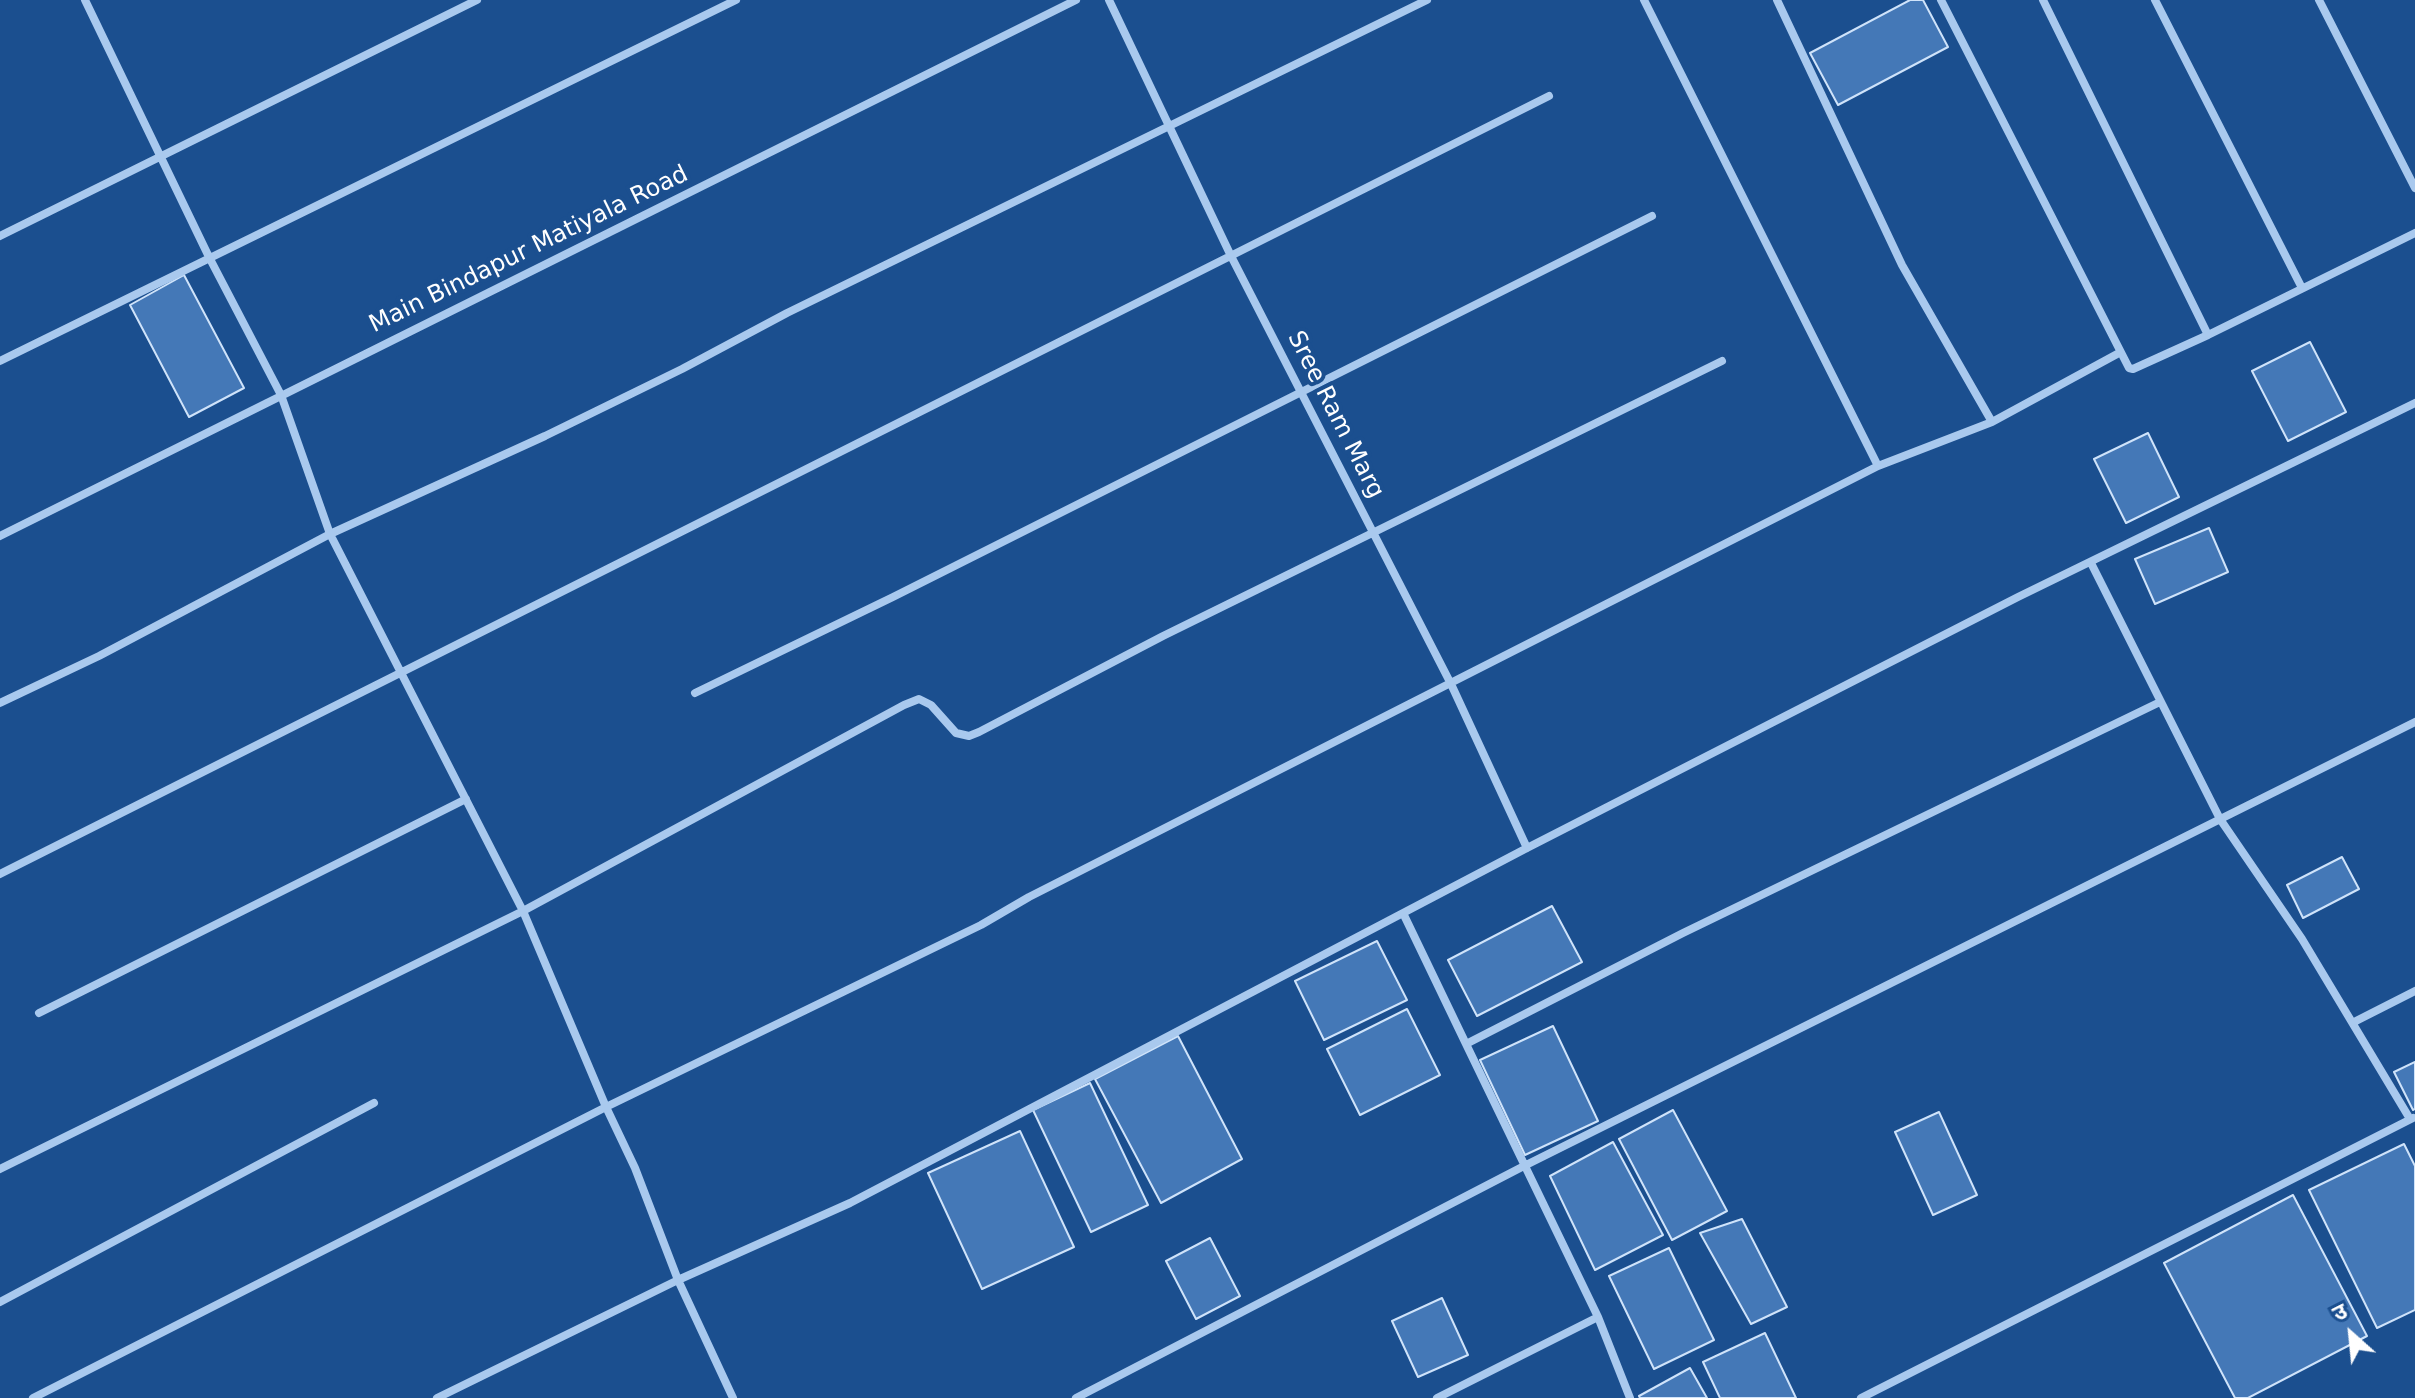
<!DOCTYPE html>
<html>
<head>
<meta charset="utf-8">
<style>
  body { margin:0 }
  #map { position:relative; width:2415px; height:1398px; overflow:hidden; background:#1b4f8f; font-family:"DejaVu Sans","Noto Sans Devanagari",sans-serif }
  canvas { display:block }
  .north { position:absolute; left:2311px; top:1294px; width:80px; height:80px; -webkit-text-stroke:6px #1b4f8f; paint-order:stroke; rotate:333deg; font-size:22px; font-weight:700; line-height:32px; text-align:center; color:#fff }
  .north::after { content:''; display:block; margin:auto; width:28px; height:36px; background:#fff; clip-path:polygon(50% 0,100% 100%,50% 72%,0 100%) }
</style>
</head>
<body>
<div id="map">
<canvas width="2415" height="1398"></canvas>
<div class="north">उ</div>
</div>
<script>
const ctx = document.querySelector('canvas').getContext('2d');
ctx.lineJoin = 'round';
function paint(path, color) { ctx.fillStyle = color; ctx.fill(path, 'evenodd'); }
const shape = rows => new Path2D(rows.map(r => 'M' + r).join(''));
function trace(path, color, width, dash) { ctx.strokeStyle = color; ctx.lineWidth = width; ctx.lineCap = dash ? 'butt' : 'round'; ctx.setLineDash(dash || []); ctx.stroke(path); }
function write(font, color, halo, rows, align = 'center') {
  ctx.font = font + ' "DejaVu Sans",sans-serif'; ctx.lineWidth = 8; ctx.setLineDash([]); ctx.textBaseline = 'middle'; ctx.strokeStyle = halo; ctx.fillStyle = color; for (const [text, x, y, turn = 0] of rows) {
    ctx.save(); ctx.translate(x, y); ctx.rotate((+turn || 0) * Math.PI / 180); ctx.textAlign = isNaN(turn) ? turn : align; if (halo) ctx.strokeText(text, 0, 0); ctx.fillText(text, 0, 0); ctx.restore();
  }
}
const building = shape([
  [1910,0,1923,0,1948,47,1838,105,1810,53,1910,0],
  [184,275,244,388,189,417,130,305,184,275],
  [2310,342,2346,412,2288,441,2252,371,2310,342],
  [2148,433,2179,497,2126,523,2094,459,2148,433],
  [2209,528,2228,572,2155,604,2135,559,2209,528],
  [2342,857,2359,889,2303,918,2287,885,2342,857],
  [1552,906,1582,962,1477,1016,1448,960,1552,906],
  [1377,941,1407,1000,1324,1040,1295,981,1377,941],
  [1407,1009,1440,1075,1360,1115,1327,1049,1407,1009],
  [1553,1026,1598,1121,1525,1155,1480,1060,1553,1026],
  [1178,1036,1242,1159,1161,1203,1095,1079,1178,1036],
  [2415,1062,2415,1109,2413,1110,2394,1072,2415,1062],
  [1090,1083,1148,1205,1091,1232,1033,1110,1090,1083],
  [1673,1110,1727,1211,1672,1240,1619,1139,1673,1110],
  [1939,1112,1977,1195,1933,1215,1895,1132,1939,1112],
  [1020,1131,1074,1247,982,1289,928,1173,1020,1131],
  [1613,1142,1663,1235,1595,1270,1550,1176,1613,1142],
  [2404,1144,2415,1166,2415,1310,2377,1328,2309,1190,2404,1144],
  [2293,1195,2367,1336,2248,1398,2235,1398,2164,1263,2293,1195],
  [1742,1219,1787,1307,1751,1324,1700,1233,1742,1219],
  [1210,1238,1240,1296,1196,1319,1166,1261,1210,1238],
  [1669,1248,1714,1340,1654,1369,1609,1276,1669,1248],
  [1442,1298,1468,1355,1418,1377,1392,1321,1442,1298],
  [1765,1333,1796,1398,1720,1398,1703,1362,1765,1333],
  [1690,1368,1707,1398,1640,1398,1639,1396,1690,1368]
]);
const street = shape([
  [85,0,209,257,281,395,330,534,523,911,606,1107,635,1168,678,1280,733,1398],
  [1109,0,1231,256,1451,684,1527,848],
  [1644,0,1878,466],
  [1777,0,1902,265,1992,422],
  [1941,0,2129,368,2133,369,2208,335,2415,233],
  [2043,0,2208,335],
  [2155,0,2302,288],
  [2319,0,2415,188],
  [0,236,477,0],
  [0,361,736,0],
  [0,536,1076,0],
  [2091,563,2220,819,2302,939,2410,1119],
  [695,693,893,597,1652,216],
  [0,703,99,656,330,534,545,436,682,369,787,313,1427,0],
  [0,874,1549,96],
  [1403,913,1466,1044,1683,933,2160,702],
  [39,1013,466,799],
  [2354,1022,2415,991],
  [1466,1044,1598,1317,1630,1398],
  [0,1169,523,911,904,705,919,699,931,705,956,733,969,736,979,732,1163,636,1722,361],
  [0,1302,374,1103],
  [33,1398,606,1107,981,925,1029,897,1878,466,1992,422,2119,353],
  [437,1398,678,1280,850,1203,1527,848,2018,597,2415,403],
  [1076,1398,1524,1166,2415,722],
  [1437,1398,1598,1317],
  [1861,1398,2413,1118]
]);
const streetNames = [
  ["Main Bindapur Matiyala Road",529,250,-26],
  ["Sree Ram Marg",1335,415,63]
];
paint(building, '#4478b7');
trace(building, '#cfe3fa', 2);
trace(street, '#a9c9ee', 8);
write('24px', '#fff', '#1b4f8f', streetNames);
</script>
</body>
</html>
